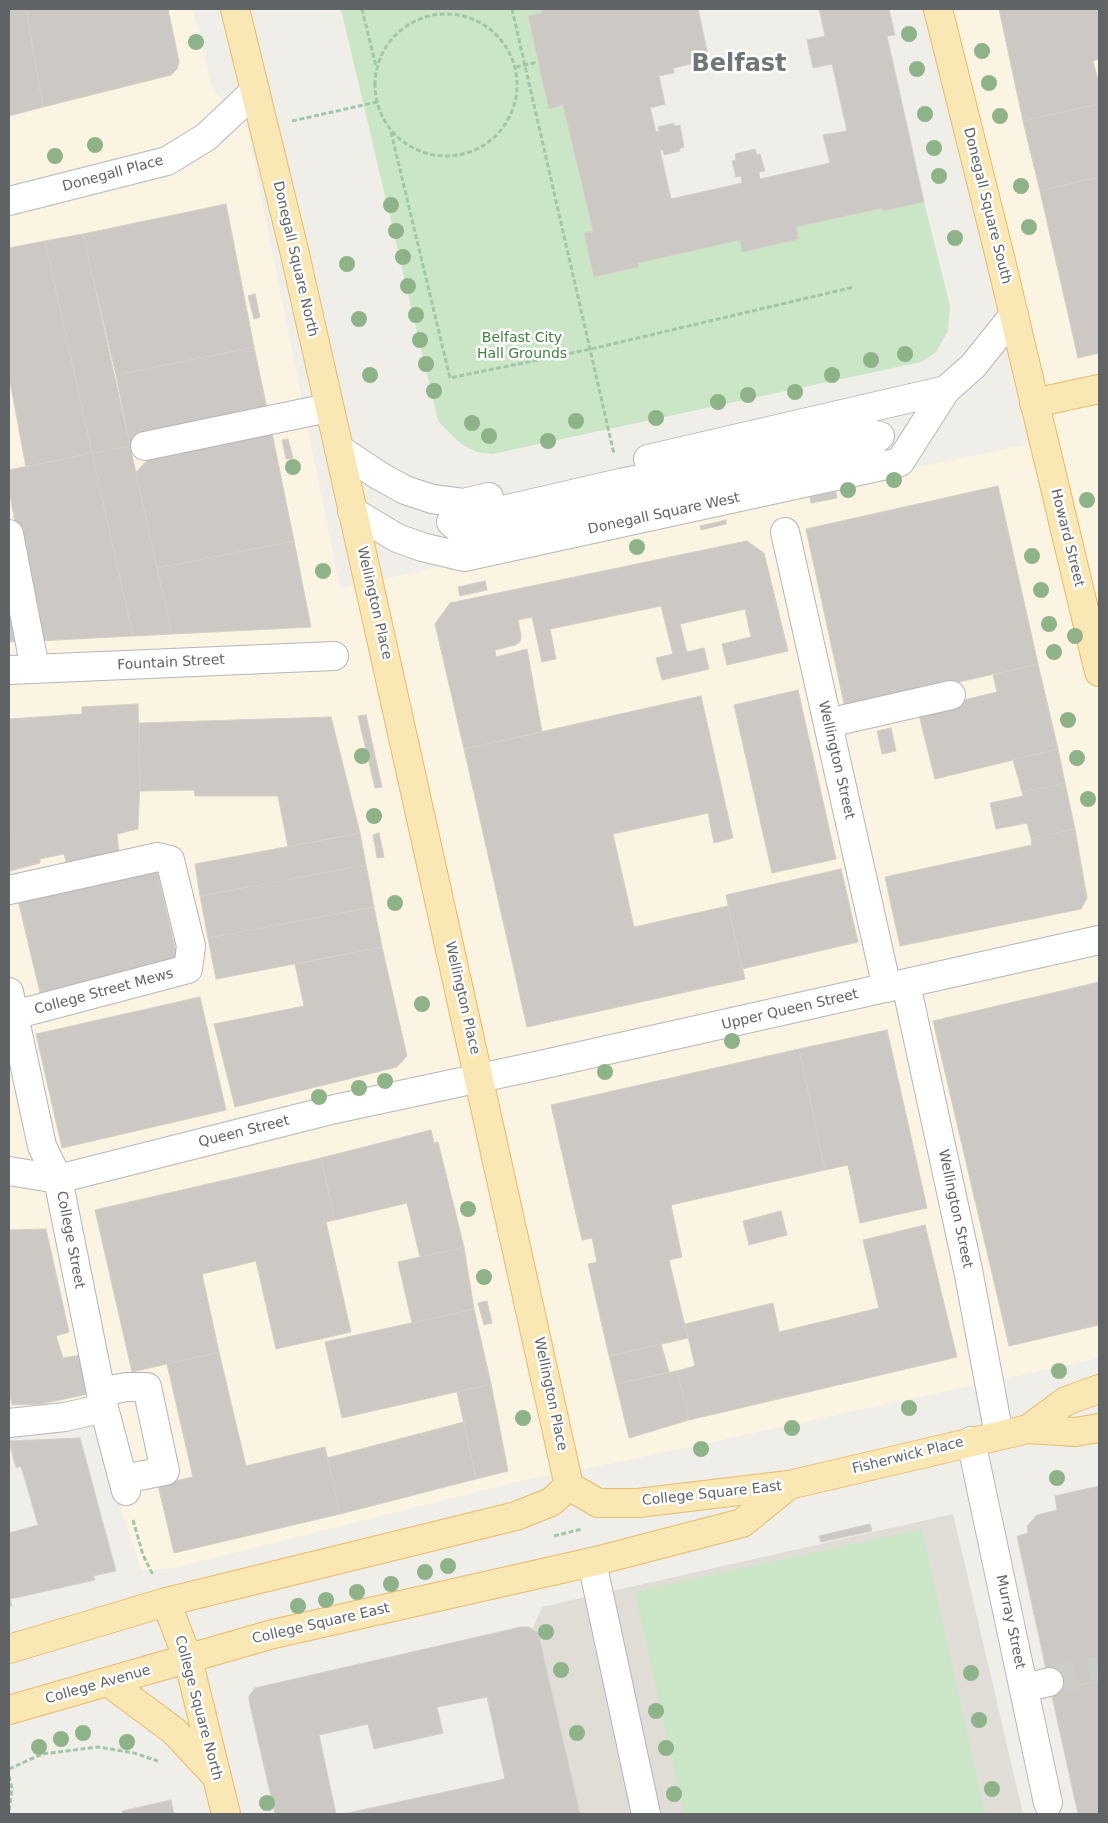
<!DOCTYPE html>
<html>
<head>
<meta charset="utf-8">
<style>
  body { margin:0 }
  #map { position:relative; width:1108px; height:1823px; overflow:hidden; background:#f0eee9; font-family:"DejaVu Sans",sans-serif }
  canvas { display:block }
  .frame { position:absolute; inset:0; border:10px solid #606467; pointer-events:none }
</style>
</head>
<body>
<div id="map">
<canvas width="1108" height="1823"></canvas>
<div class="frame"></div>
</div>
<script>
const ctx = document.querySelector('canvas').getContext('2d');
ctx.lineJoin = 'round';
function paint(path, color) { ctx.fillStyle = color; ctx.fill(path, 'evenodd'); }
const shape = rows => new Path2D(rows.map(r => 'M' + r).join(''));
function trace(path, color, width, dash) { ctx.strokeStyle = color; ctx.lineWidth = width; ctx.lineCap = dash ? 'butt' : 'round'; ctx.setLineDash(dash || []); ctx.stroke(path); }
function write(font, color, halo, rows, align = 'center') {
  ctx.font = font + ' "DejaVu Sans",sans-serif'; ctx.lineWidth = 5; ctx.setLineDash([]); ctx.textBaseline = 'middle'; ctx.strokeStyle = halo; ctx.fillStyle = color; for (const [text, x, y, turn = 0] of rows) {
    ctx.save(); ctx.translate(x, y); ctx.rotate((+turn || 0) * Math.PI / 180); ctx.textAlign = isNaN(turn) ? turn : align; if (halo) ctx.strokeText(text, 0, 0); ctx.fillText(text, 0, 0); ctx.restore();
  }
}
const commercial = shape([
  [9,9,193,9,212,88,247,128,340,588,1034,443,931,9,1099,9,1099,1358,629,1460,520,1481,173,1568,142,1571,91,1421,9,1431]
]);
const education = shape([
  [953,1514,1023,1814,580,1814,539,1637,533,1628,542,1607]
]);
const green = shape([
  [341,9,541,9,542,13,528,17,549,108,563,105,593,231,584,233,595,277,638,267,638,263,740,240,742,251,799,239,796,227,882,208,882,211,924,202,950,306,948,331,936,352,921,362,492,454,477,452,461,444,438,421],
  [922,1529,985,1814,684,1814,635,1592]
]);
const building = shape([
  [9,9,26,9,43,107,9,116,9,9],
  [26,9,168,9,179,61,177,69,171,75,43,107,26,9],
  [541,9,698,9,709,60,673,68,674,73,659,76,665,104,650,108,656,132,659,131,658,127,674,123,674,126,680,125,684,147,679,149,680,151,664,155,663,150,660,150,671,199,742,183,741,176,736,177,732,161,736,160,735,154,755,149,757,155,760,154,765,171,759,172,760,179,830,163,823,135,847,131,832,64,813,68,807,40,825,36,819,9,889,9,895,35,887,36,924,202,882,211,882,208,796,227,799,239,742,252,740,240,638,263,638,267,594,277,584,233,593,231,563,105,549,109,528,16,542,13,541,9],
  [999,9,1099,9,1099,59,1093,61,1099,84,1099,104,1023,121,999,9],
  [1099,104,1099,177,1040,191,1023,121,1099,104],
  [1099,177,1099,353,1078,358,1040,191,1099,177],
  [226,204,254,347,116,375,83,234,226,204],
  [83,234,130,446,92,453,45,241,83,234],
  [45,241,92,453,26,467,9,376,9,248,45,241],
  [255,294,260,317,254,319,248,296,255,294],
  [254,347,269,418,130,446,116,375,254,347],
  [270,423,294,541,157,568,136,472,161,446,270,423],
  [288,439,293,458,286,459,282,440,288,439],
  [130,446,157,568,172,634,133,636,92,453,130,446],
  [92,453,133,636,37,641,9,490,9,470,92,453],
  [998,486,1038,664,845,708,806,529,998,486],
  [836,492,837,498,811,503,810,497,836,492],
  [726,520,726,524,701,530,700,526,726,520],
  [294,541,311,627,172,634,157,568,294,541],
  [747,541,764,553,788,651,727,665,722,644,751,637,745,609,680,624,687,652,704,648,709,669,662,680,656,658,673,654,661,606,550,629,556,659,542,662,532,617,518,620,521,636,520,642,515,645,495,650,496,657,527,649,542,732,464,749,435,624,450,603,747,541],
  [9,579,21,641,9,642,9,579],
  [485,581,487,590,460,596,458,587,485,581],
  [1038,664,1058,749,935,779,918,711,997,692,993,675,1038,664],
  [798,690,836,859,772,873,734,705,798,690],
  [701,696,733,838,714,843,708,813,613,834,634,927,728,906,745,979,527,1027,464,749,701,696],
  [138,704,140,776,138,829,117,834,119,852,67,865,64,854,40,859,40,863,10,871,9,719,82,714,82,707,138,704],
  [366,715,382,787,375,788,358,716,366,715],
  [331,717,360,833,288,847,278,796,195,796,194,790,140,791,139,723,331,717],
  [891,728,896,751,882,754,877,731,891,728],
  [1058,749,1065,783,1022,792,1013,760,1058,749],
  [1065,783,1075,829,1031,838,1027,823,996,829,990,803,1023,796,1022,792,1065,783],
  [1075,829,1087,898,1081,909,900,946,885,877,1032,845,1031,838,1075,829],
  [360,833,366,865,200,896,195,864,360,833],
  [379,833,384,857,377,858,373,835,379,833],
  [366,865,374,907,208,938,200,896,366,865],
  [156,867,178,960,40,993,18,900,156,867],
  [841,869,858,942,742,969,726,895,841,869],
  [374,907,382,947,216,979,208,938,374,907],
  [382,947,407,1056,397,1067,235,1107,214,1024,304,1006,295,964,382,947],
  [1099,982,1099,1325,1009,1346,933,1021,1099,982],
  [200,997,226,1110,62,1148,36,1034,200,997],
  [887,1030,927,1208,860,1223,848,1165,825,1170,799,1049,887,1030],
  [799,1049,825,1170,671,1205,682,1257,669,1260,688,1338,609,1356,588,1264,597,1262,592,1238,582,1240,551,1105,799,1049],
  [431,1130,434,1143,438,1142,464,1247,420,1257,407,1203,335,1220,321,1158,431,1130],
  [321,1158,335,1220,326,1222,351,1332,276,1349,256,1261,202,1274,219,1352,132,1372,95,1210,321,1158],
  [781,1211,787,1235,749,1245,743,1221,781,1211],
  [925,1225,957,1357,689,1420,677,1371,695,1366,685,1324,773,1303,779,1332,879,1308,863,1240,925,1225],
  [46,1229,69,1332,56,1336,63,1358,81,1355,88,1394,41,1404,12,1405,9,1391,9,1230,46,1229],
  [464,1247,474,1309,412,1323,398,1262,464,1247],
  [487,1301,492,1323,484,1325,478,1303,487,1301],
  [474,1309,491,1384,342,1418,325,1342,474,1309],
  [661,1344,669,1372,616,1384,609,1356,661,1344],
  [219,1352,246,1466,325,1447,340,1514,174,1553,158,1485,193,1477,167,1364,219,1352],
  [677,1371,689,1420,629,1438,616,1384,677,1371],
  [491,1384,508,1471,476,1479,457,1392,491,1384],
  [464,1422,476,1479,340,1514,327,1458,464,1422],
  [80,1438,116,1571,93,1576,95,1580,10,1599,12,1606,9,1606,9,1533,38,1525,21,1466,16,1468,9,1441,80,1438],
  [1099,1486,1099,1681,1051,1692,1017,1536,1028,1533,1027,1526,1037,1515,1057,1510,1055,1496,1099,1486],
  [870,1524,872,1531,821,1542,819,1536,870,1524],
  [521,1627,529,1627,538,1633,580,1814,343,1814,505,1779,487,1697,437,1707,443,1733,374,1749,368,1724,319,1735,336,1814,275,1814,249,1701,249,1696,255,1688,521,1627],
  [1099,1681,1099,1814,1078,1814,1051,1692,1099,1681],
  [171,1800,174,1814,123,1814,122,1811,171,1800]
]);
const minorTunnel = shape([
  [1049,1682,1099,1670]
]);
const path = shape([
  [362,9,376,66],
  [512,9,614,454],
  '375 85a71 71 0 1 1 142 0a71 71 0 1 1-142 0Z',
  [516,67,538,62],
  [292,121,377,102],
  [391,132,450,378,591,349,854,287],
  [133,1520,143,1555,153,1575],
  [554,1536,582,1529],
  [9,1769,42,1754,98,1747,134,1753,158,1761],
  [9,1776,12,1788,9,1811]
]);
const minor = shape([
  [9,201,167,161,206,137,255,91],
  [867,433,880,436,868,446,775,469,465,535,451,522,620,483,867,433],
  [145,446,328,408],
  [339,449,378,475,405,490,432,499,463,503,489,497],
  [648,459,946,390],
  [352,511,397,538,422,547,464,557,900,462,946,390,973,366,1014,315],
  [785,532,887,988],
  [9,534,35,669],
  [9,670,334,656],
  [828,723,951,695],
  [9,890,158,857,170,860,191,946,188,969,14,1015],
  [906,984,968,1270,999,1435],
  [9,992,42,1146,58,1179,104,1408,126,1491],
  [9,1171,58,1179,335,1109,536,1066,1099,940],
  [101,1392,126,1387,147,1387,165,1471,123,1479],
  [9,1423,65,1417,104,1408],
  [971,1441,1048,1803],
  [592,1562,646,1814],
  [1024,1688,1049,1682]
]);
const major = shape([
  [235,9,294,250,339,449,569,1486],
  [938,9,999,253,1099,672],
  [1034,403,1099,389],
  [1028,1429,1066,1401,1099,1389],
  [569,1486,598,1503,638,1503,789,1485,1028,1429,1075,1432,1099,1428],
  [166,1602,188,1659,226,1814],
  [9,1649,166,1602,516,1516,551,1502,569,1486],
  [108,1682,174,1731,216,1776],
  [9,1710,273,1634,592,1562,742,1523,789,1485]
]);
const trees = [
  [909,34],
  [196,42],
  [982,51],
  [917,69],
  [989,83],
  [925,114],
  [1000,116],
  [95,145],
  [934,148],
  [55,156],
  [939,176],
  [1021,186],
  [391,205],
  [1029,227],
  [396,231],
  [955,238],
  [403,257],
  [347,264],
  [408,286],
  [416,315],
  [359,319],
  [420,340],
  [905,354],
  [871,360],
  [426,364],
  [370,375],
  [832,375],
  [434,391],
  [795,392],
  [748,395],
  [718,402],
  [656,418],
  [576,421],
  [472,423],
  [489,436],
  [548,441],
  [293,467],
  [894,480],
  [848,490],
  [1087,500],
  [637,547],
  [1032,556],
  [323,571],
  [1041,590],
  [1049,624],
  [1075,636],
  [1054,652],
  [1068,720],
  [362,756],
  [1077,758],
  [1088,799],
  [374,816],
  [395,903],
  [422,1004],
  [732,1041],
  [605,1072],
  [385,1081],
  [359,1088],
  [319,1097],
  [468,1209],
  [484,1277],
  [1059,1371],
  [909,1408],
  [523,1418],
  [792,1428],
  [701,1449],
  [1057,1478],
  [448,1566],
  [425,1572],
  [391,1584],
  [357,1592],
  [326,1600],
  [298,1606],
  [546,1632],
  [561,1670],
  [971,1673],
  [656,1711],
  [979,1720],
  [83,1733],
  [577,1733],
  [61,1739],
  [127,1742],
  [39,1747],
  [666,1748],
  [992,1789],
  [674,1794],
  [267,1803]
];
const streetNames = [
  ["Donegall Place",113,174,-15],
  ["Donegall Square South",987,206,76],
  ["Donegall Square North",295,259,77],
  ["Donegall Square West",664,514,-12],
  ["Howard Street",1067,538,76],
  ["Wellington Place",374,603,77],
  ["Fountain Street",171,663,-3],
  ["Wellington Street",836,760,77],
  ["College Street Mews",104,992,-15],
  ["Wellington Place",462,998,77],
  ["Upper Queen Street",790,1010,-13],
  ["Queen Street",244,1132,-14],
  ["Wellington Street",955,1209,78],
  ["College Street",70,1240,79],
  ["Wellington Place",550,1394,78],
  ["Fisherwick Place",908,1456,-14],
  ["College Square East",712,1494,-6],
  ["Murray Street",1010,1622,78],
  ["College Square East",321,1624,-13],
  ["College Avenue",98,1685,-16],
  ["College Square North",198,1708,75]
];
const parkNames = [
  ["Belfast City",522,338],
  ["Hall Grounds",522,354]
];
const townNames = [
  ["Belfast",739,65]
];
paint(commercial, '#fcf4e2');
paint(education, '#e0ddd7');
paint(green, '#cae6c7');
paint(building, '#ccc9c5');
trace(building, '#d5cfc7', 1);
trace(minorTunnel, '#ccccc8', 28, [28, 14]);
trace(minor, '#b3b6b9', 30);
trace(major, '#e9ba69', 30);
trace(path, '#a0c7a8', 3, [5, 2.5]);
trace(minor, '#fff', 28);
trace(major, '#fae8b4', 28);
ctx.fillStyle = '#8fb389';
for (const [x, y] of trees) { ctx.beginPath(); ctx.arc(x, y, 8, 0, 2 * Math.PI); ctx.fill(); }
write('14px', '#606467', '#fff', streetNames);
write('14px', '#3f833b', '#fff', parkNames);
write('bold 24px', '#717679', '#fff', townNames);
</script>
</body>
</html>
